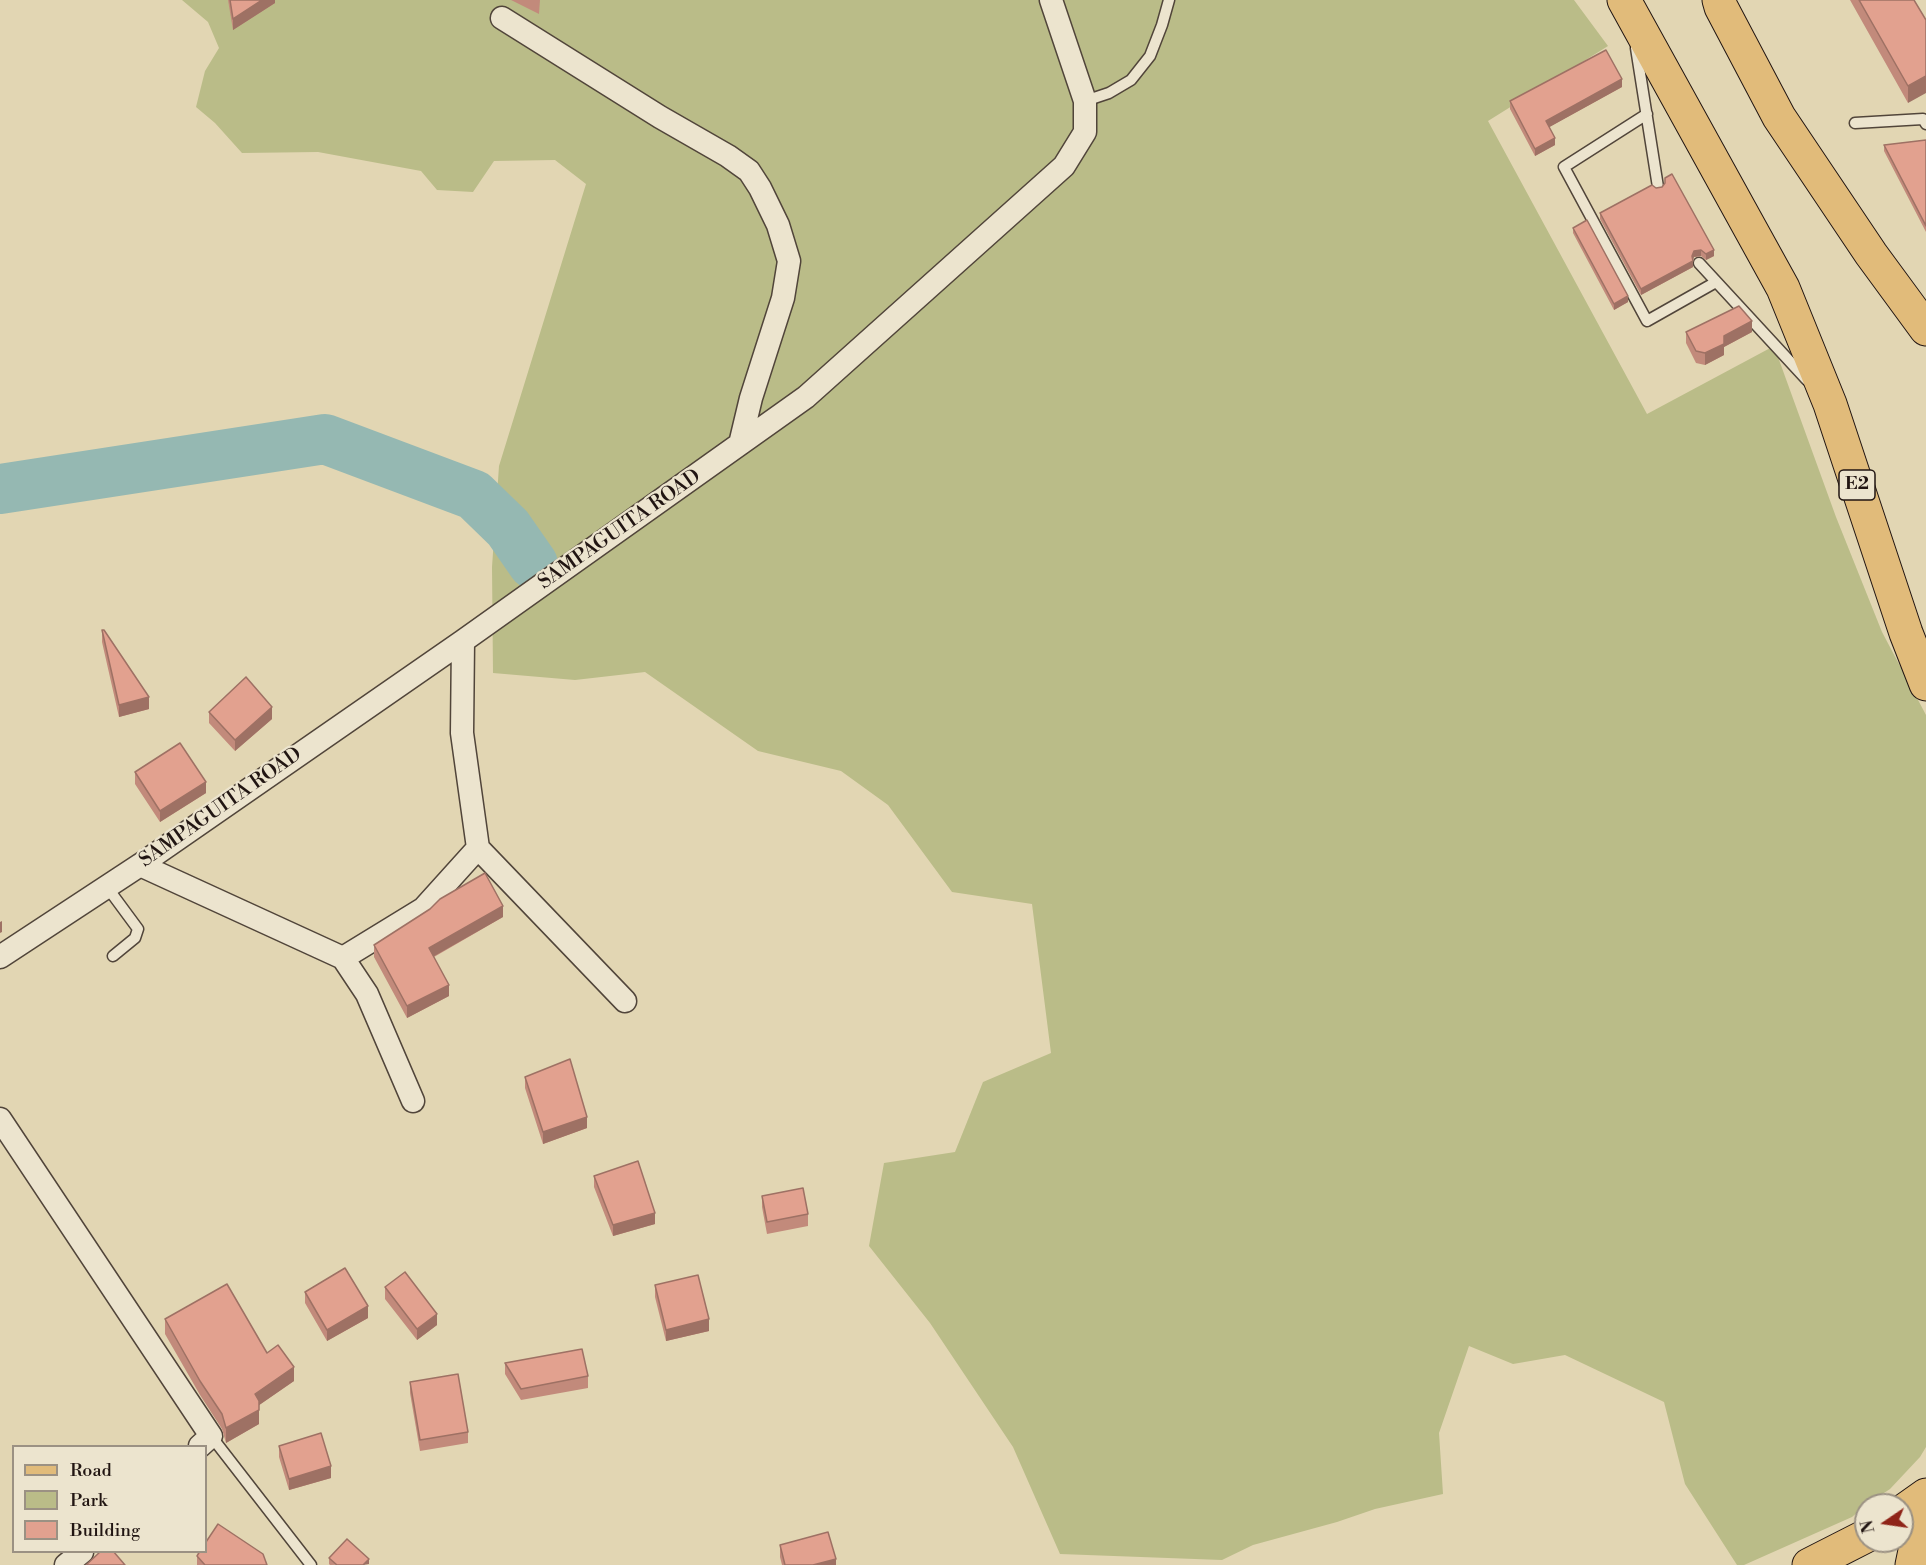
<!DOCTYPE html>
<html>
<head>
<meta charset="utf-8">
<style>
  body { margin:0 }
  #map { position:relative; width:1926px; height:1565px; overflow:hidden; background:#e2d6b3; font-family:"Libre Bodoni",serif }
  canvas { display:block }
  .legend { position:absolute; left:12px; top:1445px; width:195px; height:108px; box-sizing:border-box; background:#ece4ce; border:2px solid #9b9183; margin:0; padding:8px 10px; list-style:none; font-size:18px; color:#211512 }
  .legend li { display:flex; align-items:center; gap:12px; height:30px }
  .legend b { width:30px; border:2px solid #9b9183 }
  .north { position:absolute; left:1854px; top:1493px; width:60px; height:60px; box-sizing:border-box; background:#ece4ce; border:2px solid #9b9183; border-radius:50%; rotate:257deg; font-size:16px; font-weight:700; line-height:24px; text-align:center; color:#211512 }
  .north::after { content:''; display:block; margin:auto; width:21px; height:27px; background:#8f2418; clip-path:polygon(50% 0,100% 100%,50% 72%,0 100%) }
</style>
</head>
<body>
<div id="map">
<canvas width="1926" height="1565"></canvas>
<ul class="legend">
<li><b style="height:8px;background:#e1bb7a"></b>Road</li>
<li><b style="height:16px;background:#babc88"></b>Park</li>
<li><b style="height:16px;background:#e2a18f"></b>Building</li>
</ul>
<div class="north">N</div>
</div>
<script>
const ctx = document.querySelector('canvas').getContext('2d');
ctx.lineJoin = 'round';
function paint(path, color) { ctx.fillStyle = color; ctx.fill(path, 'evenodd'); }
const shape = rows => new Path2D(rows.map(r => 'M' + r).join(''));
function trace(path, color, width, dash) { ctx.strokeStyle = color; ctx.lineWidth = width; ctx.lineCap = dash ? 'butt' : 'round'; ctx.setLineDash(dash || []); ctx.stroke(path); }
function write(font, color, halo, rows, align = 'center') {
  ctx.font = font + ' "Libre Bodoni",serif'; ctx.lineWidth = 4.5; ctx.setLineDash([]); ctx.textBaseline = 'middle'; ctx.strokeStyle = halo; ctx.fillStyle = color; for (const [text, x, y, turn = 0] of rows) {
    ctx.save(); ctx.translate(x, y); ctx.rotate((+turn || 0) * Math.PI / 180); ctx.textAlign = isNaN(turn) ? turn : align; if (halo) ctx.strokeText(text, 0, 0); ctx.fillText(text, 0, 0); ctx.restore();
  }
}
const green = shape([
  [182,0,1574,0,1608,46,1488,121,1647,414,1774,346,1836,517,1882,632,1926,715,1926,1447,1920,1457,1890,1489,1866,1505,1852,1517,1744,1565,1737,1565,1685,1484,1664,1402,1565,1355,1513,1364,1469,1346,1439,1433,1443,1494,1375,1509,1337,1522,1253,1545,1222,1560,1060,1554,1013,1447,930,1323,869,1246,884,1163,955,1152,983,1082,1051,1053,1032,904,952,892,888,805,841,771,758,751,645,672,575,680,493,673,492,567,499,466,586,184,555,160,494,161,473,192,437,190,421,171,318,152,242,153,215,123,196,107,205,71,219,48,208,22]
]);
const river = shape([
  [0,489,325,439,474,495,508,528,533,564]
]);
const service = shape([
  [1636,48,1658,187],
  [1085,101,1109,93,1131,80,1150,56,1162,25,1169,0],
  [1647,114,1564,167,1647,321,1716,282],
  [1855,123,1923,119,1926,124],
  [1699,263,1807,380],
  [107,887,138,929,135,938,113,956],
  [211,1436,311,1565]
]);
const minor = shape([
  [502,18,660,117,728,156,749,171,760,188,778,225,789,261,783,298,751,398,740,444],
  [463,641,462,733,478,848,625,1001],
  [140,865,343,958,367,994,413,1101],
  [0,957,140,865,463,641,806,397,1064,166,1085,132,1085,101,1051,0],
  [343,958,423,909,478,848],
  [0,1119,211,1436,200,1446],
  [66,1565,82,1552]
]);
const primary = shape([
  [1902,1512,1926,1495],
  [1809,1565,1866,1536],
  [1912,1565,1917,1541,1926,1521]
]);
const motorway = shape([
  [1624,0,1783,288,1830,404,1906,633,1926,684],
  [1719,0,1721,7,1779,117,1871,254,1926,329]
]);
const wall = shape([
  [228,0,275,0,275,3,233,30],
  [511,0,540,0,539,14],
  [1850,0,1914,0,1908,103],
  [1622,87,1549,127,1555,145,1535,156,1510,109,1510,101],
  [1926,140,1926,232,1884,151,1884,145],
  [1652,185,1714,256,1706,260,1701,256,1694,257,1693,260,1693,267,1641,295,1600,219,1600,213],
  [1573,228,1628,302,1614,310,1573,233],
  [1686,332,1752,332,1724,347,1724,355,1705,365,1696,363,1686,343],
  [102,630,149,709,119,717,102,642],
  [209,712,272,719,235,751,209,723],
  [135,772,206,793,160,822,135,784],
  [503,917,434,957,449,996,407,1018,374,957,374,945],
  [525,1077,587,1128,543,1144,525,1088],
  [594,1176,655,1224,613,1236,594,1187],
  [762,1196,808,1214,808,1226,767,1234,762,1207],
  [655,1285,709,1331,666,1341,655,1297],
  [385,1287,437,1325,417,1340,385,1299],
  [305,1292,368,1318,327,1341,305,1303],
  [165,1319,267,1353,294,1381,259,1405,259,1424,226,1443,222,1429,200,1395,165,1334],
  [505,1363,588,1376,588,1388,521,1400,505,1374],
  [410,1382,468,1432,468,1443,420,1451,410,1393],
  [279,1446,331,1478,289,1490,279,1457],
  [780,1545,836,1565,782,1565,780,1557],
  [197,1556,267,1565,197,1565],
  [329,1558,369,1564,330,1565,329,1564]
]);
const shadedWall = shape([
  [262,0,275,0,275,3,233,30,233,19],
  [1926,76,1926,93,1908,103,1908,86],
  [1622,79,1622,87,1546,129,1546,121],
  [1555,138,1555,145,1535,156,1535,149],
  [1701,250,1701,256,1694,257,1692,261,1692,256,1694,251],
  [1714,250,1714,256,1706,260,1706,254],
  [1693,261,1693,267,1641,295,1641,289],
  [1628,296,1628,302,1614,310,1614,304],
  [1752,321,1752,332,1724,347,1724,355,1705,365,1705,353,1724,336],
  [149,697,149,709,119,717,119,705],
  [272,707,272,719,235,751,235,740],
  [206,782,206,793,160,822,160,811],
  [503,906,503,917,429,959,429,948],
  [2,921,2,932,0,933,0,922],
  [449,985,449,996,407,1018,407,1006],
  [587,1117,587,1128,543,1144,543,1132],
  [655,1213,655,1224,613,1236,613,1225],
  [368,1306,368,1318,327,1341,327,1330],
  [437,1314,437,1325,417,1340,417,1329],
  [709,1319,709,1331,666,1341,666,1330],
  [294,1367,294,1381,255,1408,255,1394],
  [259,1410,259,1424,226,1443,226,1428],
  [331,1466,331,1478,289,1490,289,1479],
  [369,1559,369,1564,363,1565],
  [836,1559,836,1565,813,1565]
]);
const building = shape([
  [230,0,262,0,233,19,230,0],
  [1859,0,1914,0,1926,20,1926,76,1908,86,1859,0],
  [1606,50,1622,79,1546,121,1555,138,1535,149,1510,101,1606,50],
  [1926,140,1926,226,1884,145,1926,140],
  [1672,174,1714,250,1706,254,1701,250,1694,251,1692,256,1693,261,1641,289,1600,213,1652,185,1656,188,1662,187,1665,183,1665,178,1672,174],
  [1587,220,1628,296,1614,304,1573,228,1587,220],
  [1739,306,1752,321,1724,336,1724,344,1705,353,1696,351,1686,332,1739,306],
  [102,630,104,630,149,697,119,705,102,630],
  [246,677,272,707,235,740,209,712,246,677],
  [180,743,206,782,160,811,135,772,180,743],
  [485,873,503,906,429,948,449,985,407,1006,374,945,430,909,440,899,485,873],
  [570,1059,587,1117,543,1132,525,1077,570,1059],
  [638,1161,655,1213,613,1225,594,1176,638,1161],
  [803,1188,808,1214,767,1222,762,1196,803,1188],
  [345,1268,368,1306,327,1330,305,1292,345,1268],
  [405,1272,437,1314,417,1329,385,1287,405,1272],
  [698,1275,709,1319,666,1330,655,1285,698,1275],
  [227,1284,267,1353,278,1345,294,1367,255,1394,259,1401,259,1410,226,1428,222,1414,200,1381,165,1319,227,1284],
  [582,1349,588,1376,521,1389,505,1363,582,1349],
  [458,1374,468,1432,420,1440,410,1382,458,1374],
  [321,1433,331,1466,289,1479,279,1446,321,1433],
  [218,1524,263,1554,267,1565,205,1565,197,1556,200,1551,206,1551,206,1542,218,1524],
  [828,1532,836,1559,813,1565,785,1565,780,1545,828,1532],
  [347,1539,369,1559,363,1565,337,1565,329,1558,347,1539],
  [101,1551,113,1551,125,1565,86,1565,101,1551]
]);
const shields = [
  [1857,485,36]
];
const shieldNames = [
  ["E2",1857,485]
];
const streetNames = [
  ["SAMPAGUITA ROAD",620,530,-35],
  ["SAMPAGUITA ROAD",221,808,-35]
];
paint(green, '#babc88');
trace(river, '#95b8b2', 50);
trace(service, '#51453a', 13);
trace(minor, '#51453a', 25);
trace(primary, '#211512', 35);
trace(motorway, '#211512', 35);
trace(service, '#ece4ce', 10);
trace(minor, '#ece4ce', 22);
trace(primary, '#e1bb7a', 33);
trace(motorway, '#e1bb7a', 33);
paint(wall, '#c28a7b');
paint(shadedWall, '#9e7164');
paint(building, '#e2a18f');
trace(building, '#9e7164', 1.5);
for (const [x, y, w] of shields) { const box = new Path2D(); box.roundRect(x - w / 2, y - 15, w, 30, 4.5); ctx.fillStyle = '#ece4ce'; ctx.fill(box); trace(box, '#211512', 1.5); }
write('bold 18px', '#211512', null, shieldNames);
write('20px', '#211512', '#ece4ce', streetNames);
</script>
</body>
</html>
